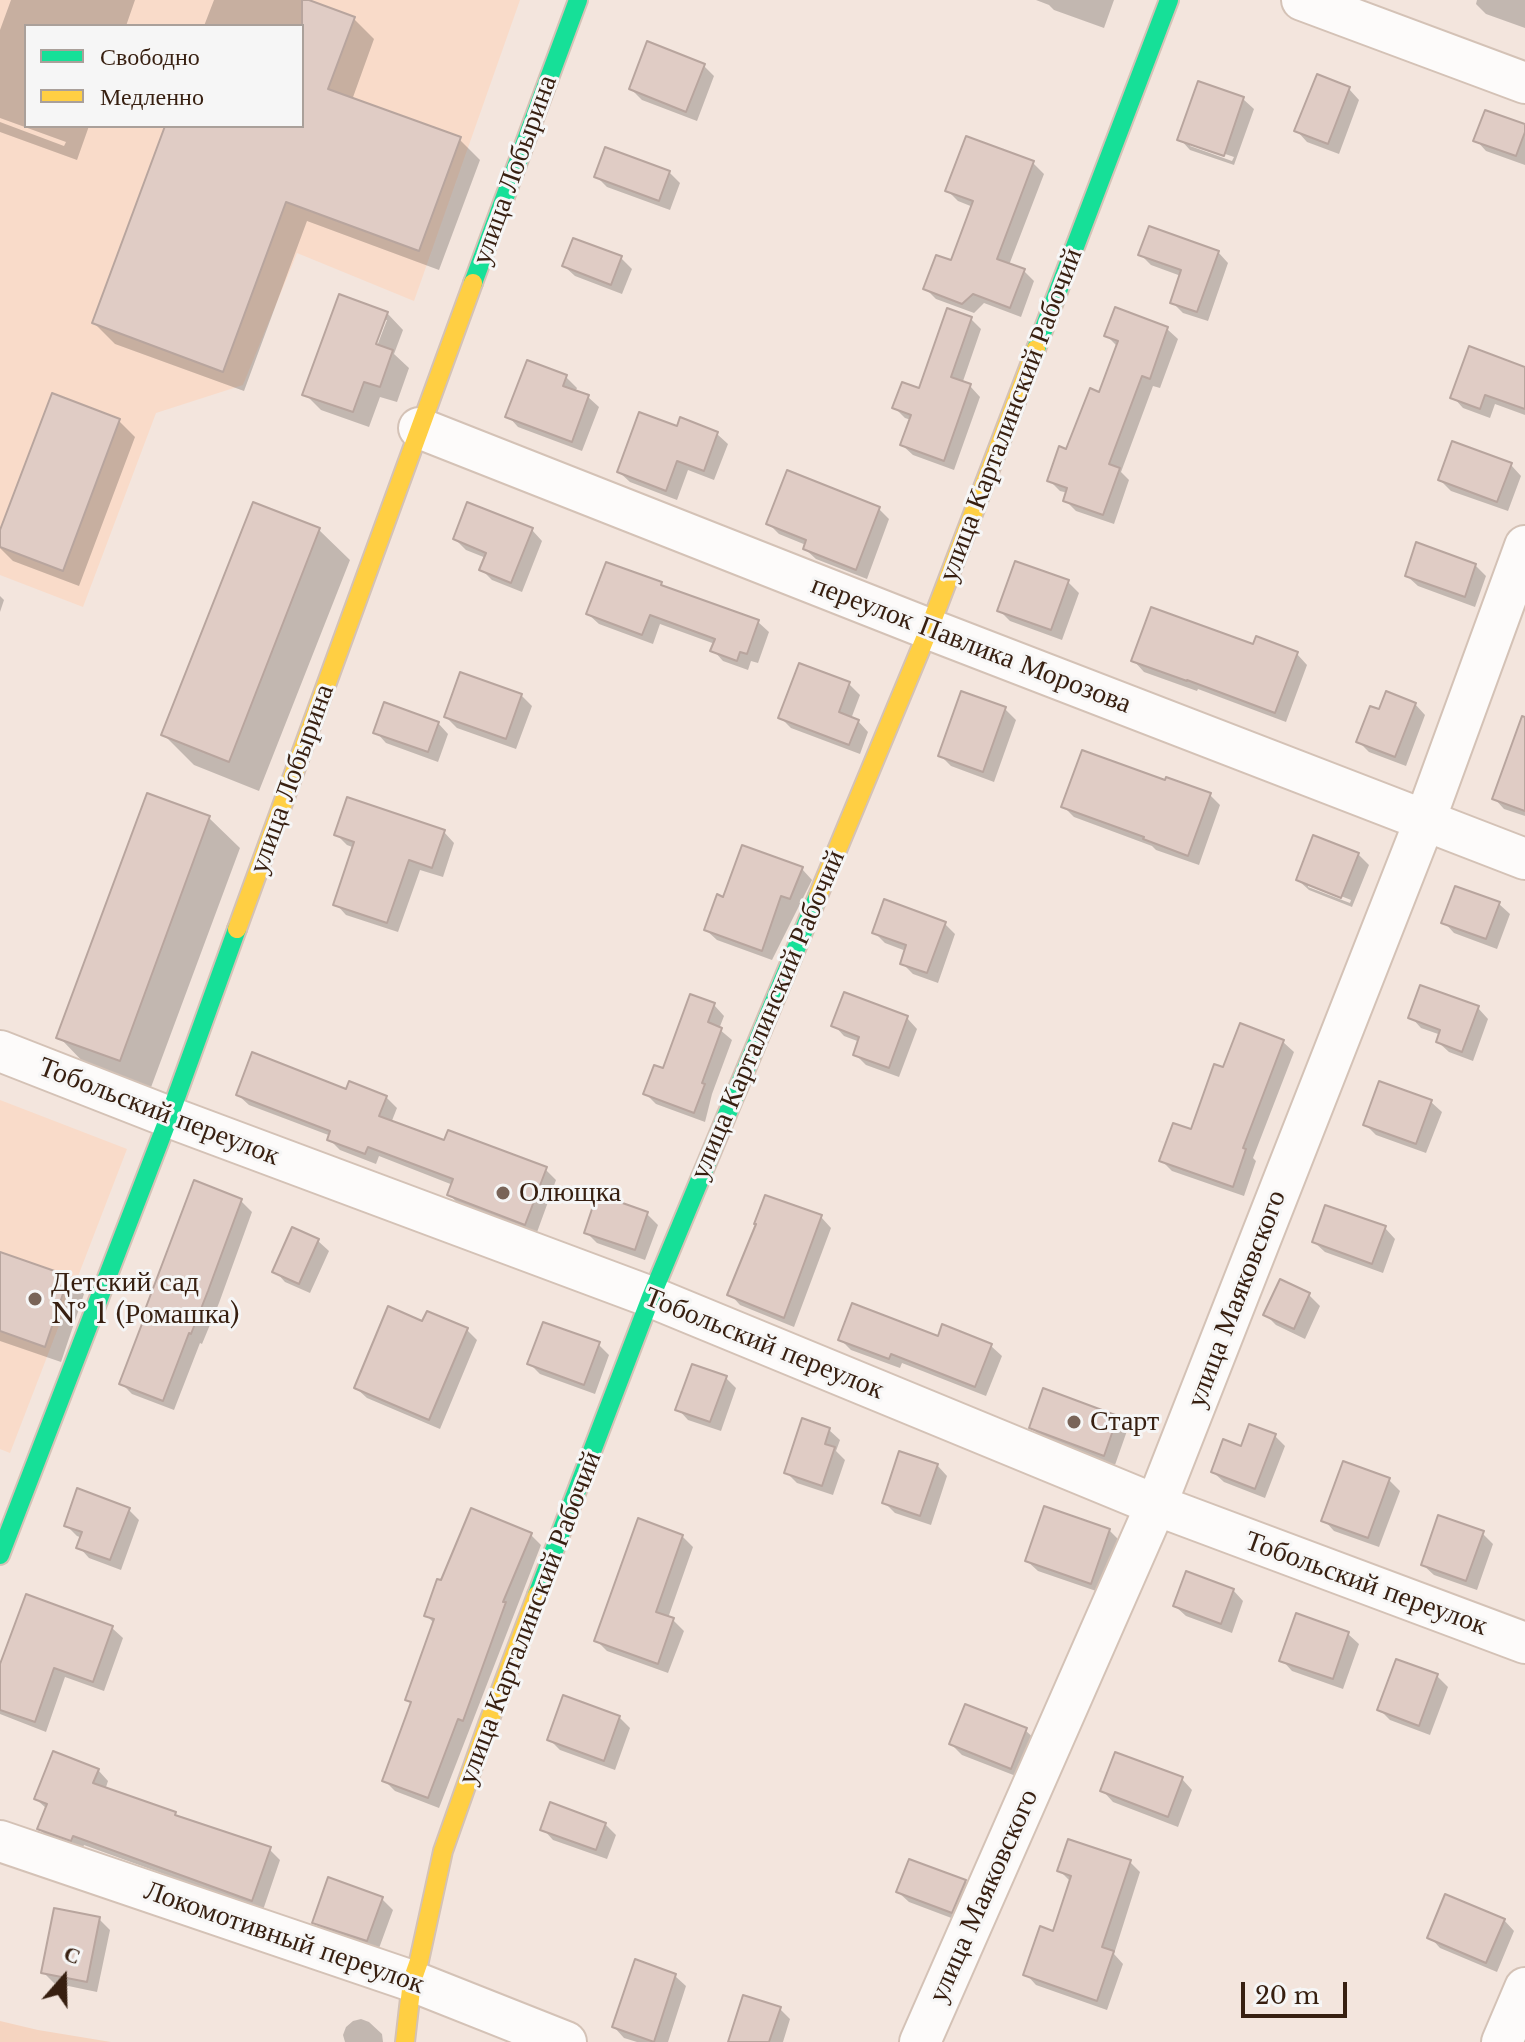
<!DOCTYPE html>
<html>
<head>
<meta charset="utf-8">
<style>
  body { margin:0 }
  #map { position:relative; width:1525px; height:2042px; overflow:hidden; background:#f3e5dd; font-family:"Libre Baskerville",serif }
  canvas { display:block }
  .legend { position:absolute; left:24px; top:24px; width:280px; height:104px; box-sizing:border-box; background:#f6f6f6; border:2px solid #aaa09a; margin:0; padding:10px 14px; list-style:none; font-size:24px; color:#371f10 }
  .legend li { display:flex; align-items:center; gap:16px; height:40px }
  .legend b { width:40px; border:2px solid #aaa09a }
  .north { position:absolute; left:24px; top:1938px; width:80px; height:80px; -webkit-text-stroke:6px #f6f6f6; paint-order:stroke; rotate:20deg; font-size:22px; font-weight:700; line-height:32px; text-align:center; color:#371f10 }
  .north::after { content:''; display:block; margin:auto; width:28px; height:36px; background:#371f10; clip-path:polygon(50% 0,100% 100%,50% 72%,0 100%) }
  .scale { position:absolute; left:1241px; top:1982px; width:106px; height:36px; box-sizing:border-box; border:4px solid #371f10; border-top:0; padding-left:10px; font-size:24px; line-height:28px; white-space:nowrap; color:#371f10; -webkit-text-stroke:6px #f6f6f6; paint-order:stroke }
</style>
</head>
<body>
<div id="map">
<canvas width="1525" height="2042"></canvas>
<ul class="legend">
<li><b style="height:10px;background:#16e098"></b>Свободно</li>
<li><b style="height:10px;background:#ffcf43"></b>Медленно</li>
</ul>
<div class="north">С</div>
<div class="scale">20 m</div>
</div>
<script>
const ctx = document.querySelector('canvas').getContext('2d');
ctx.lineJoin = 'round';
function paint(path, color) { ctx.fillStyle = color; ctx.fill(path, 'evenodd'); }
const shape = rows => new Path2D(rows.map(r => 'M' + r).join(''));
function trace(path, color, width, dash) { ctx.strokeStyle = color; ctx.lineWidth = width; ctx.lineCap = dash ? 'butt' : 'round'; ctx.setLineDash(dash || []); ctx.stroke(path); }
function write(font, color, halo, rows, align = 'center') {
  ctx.font = font + ' "Libre Baskerville",serif'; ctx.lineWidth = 6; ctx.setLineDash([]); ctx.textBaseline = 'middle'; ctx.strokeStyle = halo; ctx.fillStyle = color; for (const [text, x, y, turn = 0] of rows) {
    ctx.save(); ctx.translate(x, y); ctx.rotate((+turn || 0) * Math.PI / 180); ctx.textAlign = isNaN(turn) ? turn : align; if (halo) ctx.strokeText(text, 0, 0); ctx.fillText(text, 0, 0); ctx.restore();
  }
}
const built = shape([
  [0,0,520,0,414,301,297,253,243,385,156,413,83,607,0,575],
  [26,26,302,26,302,126,26,126],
  [0,1100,127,1149,10,1453,0,1449]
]);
const green = shape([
  [0,2021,38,2030,111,2042,0,2042]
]);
const shadow = shape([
  [11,0,135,0,126,26,26,26,26,126,89,126,77,160,0,132,0,122,64,146,66,142,0,118,0,30],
  [214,0,303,0,354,19,374,39,352,100,459,139,480,160,439,270,307,221,244,391,115,344,94,323,167,126,302,126,302,26,204,26],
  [1036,0,1114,0,1104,28,1054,10,1049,5],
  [1477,0,1525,0,1525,28,1486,14,1476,4],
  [703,65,714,76,697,121,642,100,631,89],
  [1349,89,1359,100,1339,154,1307,142,1297,131],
  [1243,99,1254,109,1234,165,1190,150,1180,139],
  [1190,142,1234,157,1232,161,1190,146],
  [1525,127,1525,165,1486,151,1476,140],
  [1033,163,1044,174,1009,265,1024,271,1034,281,1021,317,984,303,974,313,936,299,925,288,952,263,973,207,958,201,947,190],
  [669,172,680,183,670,210,607,187,596,176],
  [1218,252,1228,263,1208,321,1183,313,1172,302,1181,276,1151,265,1141,255],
  [621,258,632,269,622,294,575,276,564,266],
  [387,313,403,330,394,354,409,368,397,402,380,397,369,427,321,410,305,394],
  [383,320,387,320,374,354,371,353],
  [970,318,981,329,962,384,970,386,980,397,954,470,913,455,902,445,911,420,905,418,895,408,920,391],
  [1167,329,1178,339,1160,388,1153,386,1121,472,1129,480,1114,524,1076,511,1065,500,1068,493,1060,491,1049,480,1100,394,1118,347,1106,335],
  [528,362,566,377,577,388,575,392,588,397,599,407,582,451,518,427,508,416],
  [1525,369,1525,415,1495,404,1490,418,1463,408,1453,397],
  [119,421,135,437,79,586,13,561,0,548,0,536],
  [678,428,717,434,728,444,714,480,688,470,677,500,630,482,619,472],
  [1511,465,1521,476,1508,511,1451,491,1440,480],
  [879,509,889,519,867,579,816,559,805,549,806,545,779,534,769,524],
  [319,530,350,560,259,791,194,765,164,735],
  [532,530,542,541,522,592,492,580,481,569,486,558,466,550,455,539],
  [1475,565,1486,576,1475,607,1418,586,1407,576],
  [1068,582,1079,593,1062,640,1010,621,999,610],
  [660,584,665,589,758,622,769,632,758,663,751,661,748,670,723,661,713,650,715,644,660,624,653,644,599,624,588,614],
  [0,596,4,600,0,612],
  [1254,647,1297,654,1307,665,1286,722,1198,689,1197,691,1144,672,1134,661],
  [849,684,860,695,851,719,858,721,868,732,860,754,791,728,781,718],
  [521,695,532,706,516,749,457,728,446,717],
  [1415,704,1425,715,1406,766,1369,752,1358,741,1380,712],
  [1005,709,1016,720,994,782,951,766,940,755],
  [438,723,448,734,438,762,386,743,376,732],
  [1525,754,1525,816,1504,809,1494,798],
  [1166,783,1210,795,1220,805,1199,865,1156,850,1152,846,1074,817,1064,807],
  [209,818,240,848,150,1090,89,1068,59,1037],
  [444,832,454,843,443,877,420,870,398,932,346,915,336,904,355,848,347,845,336,834],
  [1358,854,1369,865,1352,907,1309,890,1298,880],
  [1308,883,1351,900,1350,903,1308,887],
  [802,869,812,880,772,960,717,940,706,930,724,899],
  [1499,904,1510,914,1497,949,1454,933,1444,922],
  [945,924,955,934,938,983,913,974,902,963,906,951,885,943,874,932],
  [714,1005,724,1016,719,1029,732,1040,712,1094,705,1122,656,1104,646,1094],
  [1478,1008,1488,1019,1473,1061,1449,1052,1438,1042,1441,1035,1421,1028,1411,1017],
  [907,1018,917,1029,899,1077,866,1065,855,1054,860,1042,844,1036,834,1025],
  [1283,1042,1294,1052,1253,1158,1256,1161,1244,1196,1172,1171,1161,1160,1192,1132,1224,1070],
  [347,1091,386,1097,397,1108,391,1123,445,1143,545,1169,556,1180,536,1235,460,1206,450,1195,453,1185,379,1156,376,1164,340,1150,329,1139,331,1136,249,1105,238,1095],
  [1431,1102,1442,1112,1426,1153,1376,1135,1365,1124],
  [196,1183,241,1201,252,1212,219,1303,202,1344,200,1343,174,1410,132,1394,121,1383],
  [647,1214,658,1225,645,1260,597,1243,586,1232],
  [821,1217,831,1228,794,1327,740,1305,730,1294],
  [1385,1228,1395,1239,1383,1273,1325,1252,1314,1242],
  [293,1229,318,1241,329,1251,310,1293,285,1282,275,1271],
  [0,1254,68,1278,84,1294,61,1362,0,1341],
  [1281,1282,1309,1295,1320,1306,1305,1339,1276,1325,1266,1315],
  [424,1323,466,1329,477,1340,440,1429,367,1398,356,1388],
  [939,1338,991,1346,1002,1356,986,1396,902,1363,900,1368,851,1350,841,1340],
  [598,1344,609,1355,595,1394,540,1374,529,1363],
  [726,1378,736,1388,721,1431,688,1420,678,1409],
  [1117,1418,1128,1428,1115,1465,1042,1438,1031,1427],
  [829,1430,840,1440,836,1451,845,1460,833,1495,797,1483,786,1472],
  [1275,1436,1285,1446,1265,1498,1224,1482,1213,1472,1242,1449],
  [937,1465,947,1476,931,1525,895,1513,884,1502],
  [1389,1480,1400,1491,1379,1547,1334,1531,1324,1520],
  [129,1510,139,1520,121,1570,89,1558,79,1547,82,1538,77,1536,66,1525],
  [1109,1530,1120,1541,1102,1593,1038,1571,1027,1561],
  [1482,1533,1493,1544,1477,1590,1434,1575,1423,1565],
  [531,1535,541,1545,439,1808,395,1791,384,1780,412,1704,407,1699,435,1624,426,1615,443,1583],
  [682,1536,693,1547,668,1618,673,1620,684,1631,668,1673,607,1651,596,1640],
  [1233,1590,1243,1601,1232,1633,1186,1616,1175,1606],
  [112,1628,123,1638,104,1691,65,1677,46,1732,0,1714,0,1678],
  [1348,1634,1359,1644,1343,1689,1292,1671,1282,1660],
  [1437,1676,1448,1687,1430,1735,1390,1720,1379,1709],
  [619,1717,630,1728,615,1770,560,1750,549,1739],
  [1025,1730,1036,1740,1021,1778,962,1755,951,1744],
  [98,1770,108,1781,105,1790,175,1814,179,1818,269,1849,280,1860,263,1910,84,1845,82,1850,50,1839,39,1829,47,1809,36,1799],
  [1182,1779,1192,1790,1178,1827,1113,1802,1103,1791],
  [605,1824,616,1835,607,1859,553,1840,543,1829],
  [1130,1862,1140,1872,1114,1954,1123,1964,1107,2010,1036,1985,1026,1974,1055,1933,1070,1881,1059,1870],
  [965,1882,976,1892,962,1922,909,1902,898,1892],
  [382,1899,393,1910,378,1951,325,1933,314,1922],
  [99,1919,110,1930,97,1992,54,1983,43,1972],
  [1504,1920,1514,1931,1497,1972,1440,1948,1430,1937],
  [675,1976,686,1986,668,2042,637,2042,624,2038,614,2027],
  [780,2009,790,2019,783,2042,730,2042],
  [361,2019,369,2022,382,2034,383,2042,345,2042,343,2035,346,2027,353,2021]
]);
const building = shape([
  [302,0,309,0,355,17,328,89,461,137,419,251,286,202,223,372,92,323,165,126,302,126,302,0],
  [647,41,705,64,686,112,629,89,647,41],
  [1317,74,1350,87,1328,144,1294,131,1317,74],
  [1198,81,1244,97,1224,156,1177,140,1198,81],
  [1485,110,1525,124,1525,132,1516,156,1473,141,1485,110],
  [966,136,1034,161,997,259,1025,269,1010,308,973,294,962,304,923,289,936,255,951,260,973,201,945,191,966,136],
  [605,147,670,171,659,201,594,177,605,147],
  [1149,226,1219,251,1197,312,1170,303,1181,270,1138,255,1149,226],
  [573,238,622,256,611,285,562,266,573,238],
  [339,294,388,312,376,344,393,350,380,387,364,382,353,412,302,395,339,294],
  [1115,307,1168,327,1150,379,1142,376,1109,464,1120,468,1103,515,1063,501,1067,488,1047,481,1059,446,1066,449,1090,388,1099,392,1118,341,1104,336,1115,307],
  [947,308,972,317,951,377,971,384,944,461,900,445,911,415,892,408,902,382,919,388,947,308],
  [1469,346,1525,367,1525,409,1485,395,1480,409,1450,398,1469,346],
  [527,360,567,375,563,386,589,395,572,442,505,417,527,360],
  [52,393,120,419,63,571,0,547,0,530,52,393],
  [639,412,677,426,680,417,718,432,704,471,677,461,666,491,617,472,639,412],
  [1452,441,1512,463,1497,502,1438,480,1452,441],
  [787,470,880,507,856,570,803,549,806,540,766,524,787,470],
  [253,502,320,528,229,762,161,735,253,502],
  [467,502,533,528,511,583,479,570,486,553,453,539,467,502],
  [1416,542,1476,564,1465,597,1405,576,1416,542],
  [1015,561,1069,580,1051,630,997,611,1015,561],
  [606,562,662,582,661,585,759,620,747,654,740,652,737,661,710,651,715,639,650,615,642,635,586,614,606,562],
  [1151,607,1253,644,1256,636,1298,652,1275,713,1187,680,1187,681,1131,661,1151,607],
  [799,663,850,682,839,712,859,720,849,745,778,718,799,663],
  [460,672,522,694,506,739,444,717,460,672],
  [961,691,1006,707,983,772,938,756,961,691],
  [1386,691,1416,703,1395,757,1356,742,1370,706,1379,709,1386,691],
  [384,702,439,722,428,752,373,733,384,702],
  [1522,716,1525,717,1525,811,1492,799,1522,716],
  [1082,750,1165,780,1166,777,1211,793,1188,856,1143,839,1144,837,1061,807,1082,750],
  [147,793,210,816,120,1061,56,1038,147,793],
  [347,797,445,830,432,868,409,860,387,923,333,905,354,842,334,835,347,797],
  [1313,835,1359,853,1341,898,1296,880,1313,835],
  [742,845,803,867,790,899,781,896,762,951,704,930,717,894,723,897,742,845],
  [1455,886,1500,902,1486,939,1441,923,1455,886],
  [884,899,946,922,927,973,900,964,906,945,872,933,884,899],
  [1420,985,1479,1006,1462,1052,1436,1042,1440,1030,1408,1018,1420,985],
  [844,992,908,1016,889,1068,853,1055,859,1037,831,1026,844,992],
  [690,994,715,1003,708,1022,722,1028,702,1083,705,1084,694,1113,643,1094,654,1065,663,1068,690,994],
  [1240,1023,1284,1040,1243,1148,1246,1149,1233,1187,1159,1161,1173,1123,1191,1129,1214,1064,1223,1067,1240,1023],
  [252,1052,346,1089,349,1081,387,1096,379,1116,444,1140,448,1130,547,1167,525,1225,447,1195,453,1179,368,1147,365,1154,327,1140,330,1131,236,1095,252,1052],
  [1379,1081,1432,1100,1416,1144,1363,1125,1379,1081],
  [194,1180,242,1199,208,1291,191,1334,189,1333,163,1401,119,1384,145,1316,143,1315,194,1180],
  [597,1194,648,1212,635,1250,584,1233,597,1194],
  [765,1195,822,1215,784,1318,727,1295,756,1224,754,1224,765,1195],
  [1325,1205,1386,1226,1372,1264,1312,1242,1325,1205],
  [292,1227,319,1239,299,1284,272,1272,292,1227],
  [0,1252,69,1276,45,1347,0,1331,0,1252],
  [1280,1279,1310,1293,1294,1329,1263,1315,1280,1279],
  [852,1303,938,1336,942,1324,992,1344,975,1387,891,1354,889,1359,838,1340,852,1303],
  [388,1306,422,1321,427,1311,468,1328,429,1420,354,1388,388,1306],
  [543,1322,600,1342,584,1385,527,1364,543,1322],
  [692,1364,727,1376,710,1422,675,1410,692,1364],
  [1043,1388,1118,1416,1104,1456,1029,1428,1043,1388],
  [802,1418,830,1428,825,1444,835,1447,822,1486,784,1473,802,1418],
  [1249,1424,1276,1434,1255,1489,1211,1472,1223,1439,1241,1446,1249,1424],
  [899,1451,938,1464,920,1516,882,1503,899,1451],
  [1343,1461,1390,1478,1368,1538,1321,1521,1343,1461],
  [77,1488,130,1508,110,1560,76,1548,82,1532,64,1526,77,1488],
  [1044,1506,1110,1529,1091,1584,1025,1561,1044,1506],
  [471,1508,532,1533,503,1602,506,1602,463,1721,458,1719,428,1798,382,1781,411,1702,405,1700,434,1619,424,1616,437,1579,441,1580,471,1508],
  [1438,1515,1484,1531,1466,1581,1421,1565,1438,1515],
  [638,1518,683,1535,656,1612,674,1618,658,1664,594,1641,638,1518],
  [1186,1571,1234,1589,1221,1624,1173,1606,1186,1571],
  [26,1594,113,1626,93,1682,54,1668,35,1722,0,1710,0,1664,26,1594],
  [1296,1613,1349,1632,1333,1679,1279,1661,1296,1613],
  [1396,1659,1438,1674,1419,1726,1377,1710,1396,1659],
  [563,1695,620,1716,604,1761,547,1740,563,1695],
  [965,1704,1027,1728,1011,1769,949,1744,965,1704],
  [53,1751,99,1769,93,1783,176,1812,175,1815,271,1847,252,1901,73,1836,71,1841,37,1829,47,1804,34,1799,53,1751],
  [1115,1752,1183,1777,1168,1817,1100,1791,1115,1752],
  [550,1802,606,1823,596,1850,540,1830,550,1802],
  [1068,1839,1131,1860,1102,1947,1114,1951,1097,2001,1023,1975,1040,1926,1053,1931,1071,1876,1057,1871,1068,1839],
  [909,1859,966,1880,952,1913,896,1892,909,1859],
  [328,1877,383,1897,367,1941,312,1923,328,1877],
  [1445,1894,1505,1919,1486,1963,1427,1938,1445,1894],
  [54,1908,100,1917,87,1982,41,1973,54,1908],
  [635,1959,676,1974,654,2042,612,2027,635,1959],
  [743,1995,781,2007,769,2042,728,2042,743,1995]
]);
const street = shape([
  [1302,0,1525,83],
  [419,428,929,629,1525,859],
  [0,1051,169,1117,651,1297,1156,1505,1525,1643],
  [0,1841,412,1981,566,2042],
  [920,2042,1156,1505,1425,820,1525,546],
  [1502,2042,1525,1988]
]);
const fast = shape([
  [473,283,578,0],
  [1036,349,1169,0],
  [0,1555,169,1117,237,929],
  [537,1595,651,1297,818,896]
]);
const slow = shape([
  [818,896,929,629,1036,349],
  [237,929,473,283],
  [405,2042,412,1981,419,1961,443,1851,488,1724,537,1595]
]);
const markers = [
  [503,1193,8,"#796458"],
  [35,1299,8,"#796458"],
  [1074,1422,8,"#796458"]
];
const streetNames = [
  ["улица Лобырина",515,170,-70],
  ["улица Карталинский Рабочий",1011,415,-69],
  ["переулок Павлика Морозова",971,645,21],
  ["улица Лобырина",292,779,-70],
  ["улица Карталинский Рабочий",768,1015,-67],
  ["Тобольский переулок",159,1112,21],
  ["улица Маяковского",1237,1299,-69],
  ["Тобольский переулок",764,1344,22],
  ["Тобольский переулок",1366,1584,20],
  ["улица Карталинский Рабочий",530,1618,-69],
  ["улица Маяковского",984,1896,-66],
  ["Локомотивный переулок",284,1938,19]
];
const poiNames = [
  ["Олющка",519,1193],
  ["Детский сад",51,1283],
  ["№ 1 (Ромашка)",51,1315],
  ["Старт",1090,1422]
];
paint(built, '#f9dbc9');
paint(green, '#f5d4c0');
paint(shadow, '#0003');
paint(building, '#e0ccc5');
trace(building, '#b8a59e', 2);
trace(street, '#d4c2b6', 44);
trace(fast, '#d4c2b6', 22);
trace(slow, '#d4c2b6', 22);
trace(street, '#fdfbfa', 40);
trace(fast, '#16e098', 18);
trace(slow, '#ffcf43', 18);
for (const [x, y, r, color] of markers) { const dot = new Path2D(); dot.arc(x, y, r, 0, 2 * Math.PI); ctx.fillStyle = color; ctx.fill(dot); trace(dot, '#f6f6f6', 3); }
write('28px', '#371f10', '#f6f6f6', streetNames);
write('28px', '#371f10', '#f6f6f6', poiNames, 'left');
</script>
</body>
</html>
